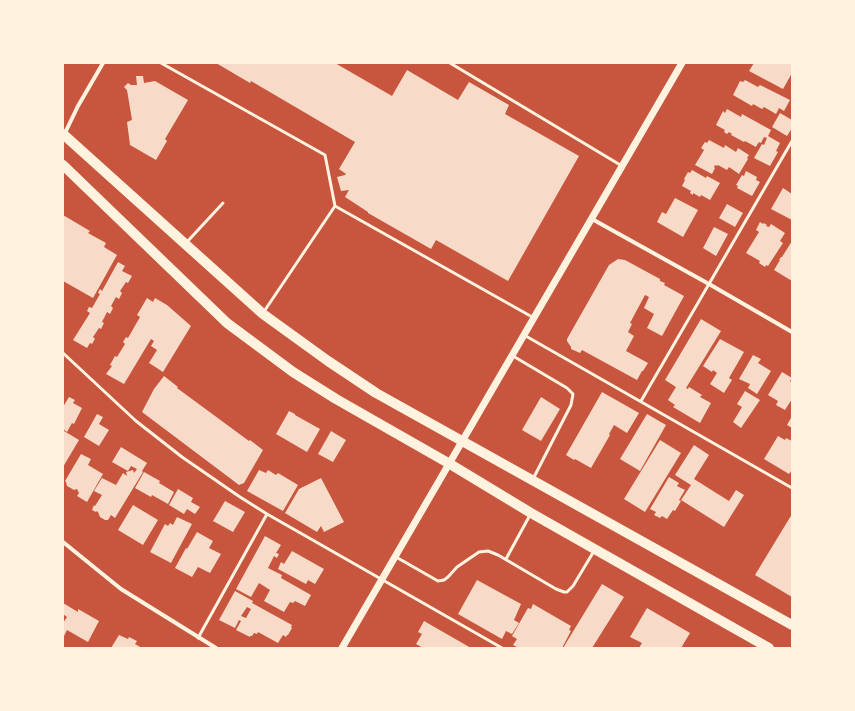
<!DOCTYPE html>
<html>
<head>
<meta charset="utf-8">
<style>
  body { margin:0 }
  #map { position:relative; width:855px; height:711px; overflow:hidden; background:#c8553d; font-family:"Public Sans",sans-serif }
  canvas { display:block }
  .frame { position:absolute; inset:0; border:64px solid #fff3e0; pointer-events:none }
</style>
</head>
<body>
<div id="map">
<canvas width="855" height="711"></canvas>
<div class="frame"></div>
</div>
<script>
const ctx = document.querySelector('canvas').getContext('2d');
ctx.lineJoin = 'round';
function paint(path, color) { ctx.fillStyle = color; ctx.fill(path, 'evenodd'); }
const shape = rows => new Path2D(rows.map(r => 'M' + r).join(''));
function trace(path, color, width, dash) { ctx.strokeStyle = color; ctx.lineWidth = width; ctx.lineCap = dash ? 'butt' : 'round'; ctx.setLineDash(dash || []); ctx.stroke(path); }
const building = shape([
  [216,63,335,63,392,96,407,70,458,100,469,82,509,105,505,114,579,156,508,281,436,240,431,249,368,213,368,212,345,197,349,190,341,191,337,177,345,175,346,174,339,169,355,142,251,81,250,83],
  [754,63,792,63,792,70,791,72,792,73,783,89,749,71],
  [136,76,143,76,144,83,155,81,188,100,165,139,167,141,156,160,130,145,127,122,132,120,127,90,124,87,128,83,131,85,137,85],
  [745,80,758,87,760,85,790,100,784,111,779,108,776,114,764,107,762,109,753,104,752,106,733,95,740,81,743,82],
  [727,109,741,117,742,114,771,130,768,136,780,143,776,151,778,152,770,166,754,158,762,144,764,145,767,138,764,137,761,143,759,142,758,144,758,143,756,147,745,141,744,142,731,135,732,134,729,132,727,134,724,132,725,130,716,125,723,111,725,113],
  [780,113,792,120,792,128,787,136,772,127],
  [709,140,724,148,725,145,736,152,738,148,749,155,747,158,748,159,739,174,729,167,727,170,718,165,717,166,715,165,714,167,715,168,712,174,695,165,704,150,701,148,705,142,707,143],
  [692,170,706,178,707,176,720,183,710,200,701,195,700,197,693,193,693,195,690,193,691,191,682,186,685,180,684,179,688,172,690,173],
  [746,171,757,177,756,180,760,182,752,196,737,188,738,186,736,185,742,175,744,176],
  [783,188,792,194,792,220,771,209],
  [675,198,698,210,683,237,657,222,662,212,666,214],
  [727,204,743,213,735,227,719,218],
  [63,215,90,231,88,233,106,243,104,247,117,255,93,298,63,281],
  [760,222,763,224,764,223,767,225,766,226,769,227,771,224,785,233,780,241,783,243,768,266,766,265,765,267,759,263,760,261,746,253,759,232,756,230],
  [714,227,728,234,716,256,703,248],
  [792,241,792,281,774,270,780,260,779,260,781,257,782,257],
  [618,259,625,260,660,279,660,281,665,283,664,285,684,296,662,336,647,328,654,314,644,308,649,297,645,295,630,323,632,324,628,332,634,336,626,351,648,363,643,371,642,371,637,380,582,350,580,353,571,349,571,347,567,341,567,339,609,265],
  [118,262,125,266,122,271,132,276,128,283,126,282,120,291,122,293,119,299,116,297,111,306,113,308,110,314,107,312,102,322,104,323,101,329,99,328,93,337,95,339,92,344,90,343,87,348,73,340,90,313,87,311,89,307,92,308,100,294,98,293,100,289,102,291],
  [147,298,153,302,155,298,167,305,191,326,163,372,149,363,157,350,151,346,154,341,151,339,124,384,106,374,112,366,110,365,115,356,117,357,125,344,123,342,126,337,128,338,140,317,137,315],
  [701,319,721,331,686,388,688,389,689,387,702,395,700,397,711,403,700,423,673,407,675,405,668,400,676,387,665,380],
  [720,339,744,352,729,378,732,380,724,393,710,384,717,373,713,370,712,372,703,366],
  [753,355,761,359,758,363,771,371,757,394,748,388,750,384,739,379],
  [782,372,792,378,790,381,792,383,792,399,785,410,776,405,778,401,768,395],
  [164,376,178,387,177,388,249,441,250,440,263,450,244,483,239,485,142,412,154,389],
  [745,391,760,400,741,428,733,422,742,407,737,404],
  [602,392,639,413,627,433,614,425,609,434,610,435,591,468,575,459,574,460,566,455],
  [69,397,75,400,73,403,82,408,74,424,72,423,67,432,63,429,63,407],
  [541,397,560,409,541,441,522,430],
  [289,411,295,414,295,415,320,429,307,452,276,434],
  [97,414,103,417,99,424,109,430,99,446,84,437],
  [647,414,666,425,640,471,620,459],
  [792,416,792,428,787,425],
  [64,431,79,440,63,467,63,433],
  [331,431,346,440,333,462,318,454],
  [778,436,785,440,786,438,792,441,792,470,789,474,764,459],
  [660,440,681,453,645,512,624,499],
  [694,445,709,455,694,479,729,501,736,490,744,495,724,527,681,500,691,485,675,475],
  [121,447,147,463,142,471,143,472,115,518,111,515,108,520,105,520,100,517,98,512,97,511,96,512,92,510,94,505,95,506,102,495,94,491,102,478,116,485,123,473,127,476,126,472,133,470,134,473,137,469,131,466,128,471,112,462],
  [81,454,91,459,88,465,103,474,87,502,77,496,79,493,77,489,74,490,67,486,66,482,65,481],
  [259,470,266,473,268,470,276,475,278,473,298,485,283,511,247,491],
  [144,472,160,481,159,483,174,492,168,504,152,495,151,497,135,488],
  [669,477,679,483,677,486,685,490,679,500,681,501,675,511,673,510,667,519,662,516,660,518,654,515,656,512,650,509],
  [321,478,344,522,324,532,321,526,317,532,285,513,299,489],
  [178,489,193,498,191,502,200,507,195,514,187,509,184,514,169,505],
  [225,501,245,512,233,532,213,521],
  [133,505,158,520,143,545,118,530],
  [792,514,792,597,755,575],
  [177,517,192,524,171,563,150,552,165,524,168,526,170,523,173,525],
  [197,532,213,541,209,548,221,554,210,573,198,567,192,577,175,568,186,548,187,549],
  [265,536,281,545,276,553,279,554,277,558,274,556,268,568,282,575,281,578,311,595,305,606,295,601,293,603,290,602,284,612,264,601,270,590,259,583,251,597,236,589],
  [292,551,324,569,315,584,308,580,306,584,278,569,281,562,284,564],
  [477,580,521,604,514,620,519,623,512,634,506,631,502,639,458,614],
  [602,584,624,597,592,648,563,648],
  [235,591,253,601,252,603,292,625,291,627,292,628,288,635,287,635,286,637,283,635,278,643,258,632,257,634,254,633,252,636,250,636,250,637,236,630,241,621,239,620,235,628,219,620],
  [247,607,251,609,246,618,241,616],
  [63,603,78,612,78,609,99,621,88,642,67,630,63,638,63,623,67,617,63,614],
  [533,604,571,626,569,630,571,631,562,648,519,648,513,645,517,639,512,636,528,608,531,609],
  [647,608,690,633,681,648,639,648,642,643,630,637],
  [424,621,471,648,423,648,416,644,422,634,418,632],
  [119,635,128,639,129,637,137,641,135,644,142,648,111,648]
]);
const service = shape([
  [161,63,325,155,335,206,534,318],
  [450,63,622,166],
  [186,243,223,203],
  [263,313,335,206],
  [524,335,792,488],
  [63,353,136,421,182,457,240,497,267,514,502,648],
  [513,356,567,388,573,394,571,405,533,479],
  [641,401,792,141],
  [396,557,438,581,444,580,448,577,457,567,479,552,488,551,498,555,556,589,564,592,567,592,573,586,594,551],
  [506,559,530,515],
  [198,638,267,514]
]);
const minor = shape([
  [64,135,78,106,103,63],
  [592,219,709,284,792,332],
  [63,542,121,589,216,648]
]);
const tertiary = shape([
  [342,648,682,63]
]);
const primary = shape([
  [63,134,263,314,328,361,376,393,792,625],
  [63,165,227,323,293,372,336,399,450,464,531,513,769,648]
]);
paint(building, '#f7dbc8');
trace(service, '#fff3e0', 3);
trace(minor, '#fff3e0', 4);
trace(tertiary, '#fff3e0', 7);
trace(primary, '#fff3e0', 10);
</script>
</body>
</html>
